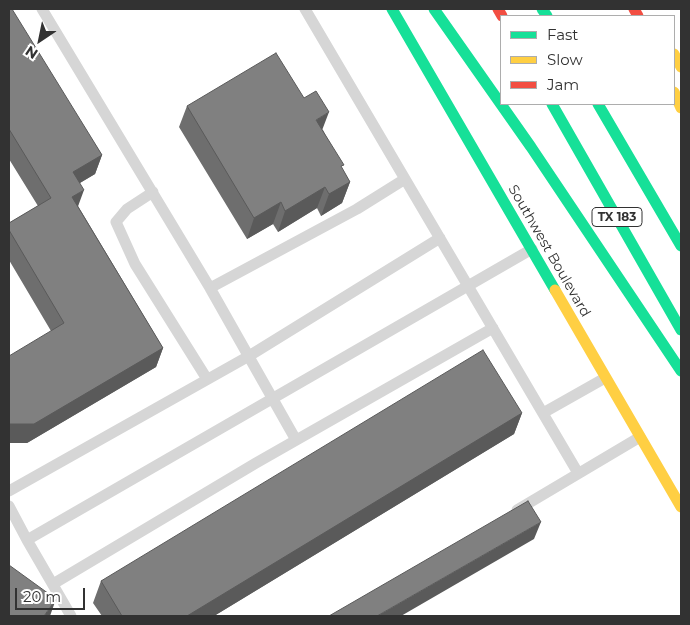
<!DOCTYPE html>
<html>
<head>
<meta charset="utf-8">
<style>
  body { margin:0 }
  #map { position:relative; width:690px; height:625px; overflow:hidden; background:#fff; font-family:Montserrat,sans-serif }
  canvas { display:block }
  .frame { position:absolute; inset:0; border:10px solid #323232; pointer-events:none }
  .legend { position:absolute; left:500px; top:15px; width:175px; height:90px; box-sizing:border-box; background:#fff; border:1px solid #adadad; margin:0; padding:6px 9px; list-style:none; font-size:15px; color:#323232 }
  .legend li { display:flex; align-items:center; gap:10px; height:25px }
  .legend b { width:25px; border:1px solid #adadad }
  .north { position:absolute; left:15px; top:15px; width:50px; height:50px; -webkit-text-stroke:4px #fff; paint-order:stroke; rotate:214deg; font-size:14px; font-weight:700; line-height:20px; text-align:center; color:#323232 }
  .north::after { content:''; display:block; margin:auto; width:18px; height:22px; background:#323232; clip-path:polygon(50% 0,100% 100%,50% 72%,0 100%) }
  .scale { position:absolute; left:15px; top:588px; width:70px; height:22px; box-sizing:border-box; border:2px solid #323232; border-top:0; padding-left:6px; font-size:15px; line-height:18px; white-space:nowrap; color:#323232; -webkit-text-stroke:4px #fff; paint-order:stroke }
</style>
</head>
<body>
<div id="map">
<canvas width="690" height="625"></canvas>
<div class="frame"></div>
<ul class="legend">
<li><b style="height:6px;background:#16e098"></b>Fast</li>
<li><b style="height:6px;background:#ffcf43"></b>Slow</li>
<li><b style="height:6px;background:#f24e42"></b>Jam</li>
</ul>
<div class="north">N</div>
<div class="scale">20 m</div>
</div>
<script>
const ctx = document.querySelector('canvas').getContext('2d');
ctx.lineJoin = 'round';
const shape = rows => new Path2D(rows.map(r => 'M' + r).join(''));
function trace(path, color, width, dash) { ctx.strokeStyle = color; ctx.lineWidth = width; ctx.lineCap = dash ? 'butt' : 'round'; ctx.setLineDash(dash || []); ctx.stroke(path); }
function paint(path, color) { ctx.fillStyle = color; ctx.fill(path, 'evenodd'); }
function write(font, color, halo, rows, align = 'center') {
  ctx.font = font + ' Montserrat,sans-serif'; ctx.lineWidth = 5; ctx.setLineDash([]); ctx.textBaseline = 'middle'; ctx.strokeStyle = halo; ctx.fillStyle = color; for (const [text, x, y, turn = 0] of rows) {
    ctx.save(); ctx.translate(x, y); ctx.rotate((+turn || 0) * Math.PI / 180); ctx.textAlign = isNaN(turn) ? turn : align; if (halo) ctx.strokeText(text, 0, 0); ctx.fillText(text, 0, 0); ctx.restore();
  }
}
const lane = shape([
  [42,9,210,288,296,440],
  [305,9,578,473],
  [153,192,127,209,116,222,135,264,207,379],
  [210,288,357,209,405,179],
  [543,413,605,378],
  [9,491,249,356,440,238],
  [9,506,27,540],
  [517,510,640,437],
  [53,584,256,463,493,328],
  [71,616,27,540,532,249]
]);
const fast = shape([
  [392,9,555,290],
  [434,9,531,147,681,371],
  [542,9,547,16],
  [552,104,681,330],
  [598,104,681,246]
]);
const slow = shape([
  [674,54,681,67],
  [674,92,681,108],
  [555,290,681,507]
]);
const jam = shape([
  [498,9,502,16],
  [634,9,638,16]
]);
const wall = shape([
  [9,9,102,155,95,174,80,183,78,206,163,348,156,367,27,443,51,331,9,260,9,223,38,206,9,159],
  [187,106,323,130,342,169,350,182,342,203,321,216,317,208,278,232,273,224,247,239,179,127],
  [522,413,514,434,214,616,102,616,93,603,101,581]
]);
const shadedWall = shape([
  [329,112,321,133,316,120],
  [102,155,95,174,66,191,73,172],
  [350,182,342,203,321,216,329,194],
  [325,187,317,208,278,232,285,211],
  [84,190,77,209,72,197],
  [281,202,273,224,247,239,254,218],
  [163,348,156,367,27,443,9,443,9,424],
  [522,413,514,434,214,616,187,616],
  [541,522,534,539,401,616,377,616],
  [56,599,50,616,44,616]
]);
const building = shape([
  [9,9,12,9,102,155,73,172,84,190,72,197,163,348,34,424,9,424,9,356,64,323,9,230,9,223,51,198,9,129,9,9],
  [276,53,304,98,316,91,329,112,316,120,344,165,341,166,350,182,329,194,325,187,285,211,281,202,254,218,187,106,276,53],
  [483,350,522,413,187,616,122,616,101,581,483,350],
  [528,501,541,522,377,616,329,616,528,501],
  [9,565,56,599,44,616,9,616,9,565]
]);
const shields = [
  [617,217,50]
];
const shieldNames = [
  ["TX 183",617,217]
];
const streetNames = [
  ["Southwest Boulevard",549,251,60]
];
trace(lane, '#d6d6d6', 11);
trace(fast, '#16e098', 11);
trace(slow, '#ffcf43', 11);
trace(jam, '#f24e42', 11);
paint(wall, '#6e6e6e');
paint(shadedWall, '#5a5a5a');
paint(building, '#808080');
trace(building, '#5a5a5a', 1);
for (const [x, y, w] of shields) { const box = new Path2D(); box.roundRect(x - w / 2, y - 9.5, w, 19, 4); ctx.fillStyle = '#fff'; ctx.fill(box); trace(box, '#323232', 1); }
write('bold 12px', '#323232', null, shieldNames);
write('14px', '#323232', '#fff', streetNames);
</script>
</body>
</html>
